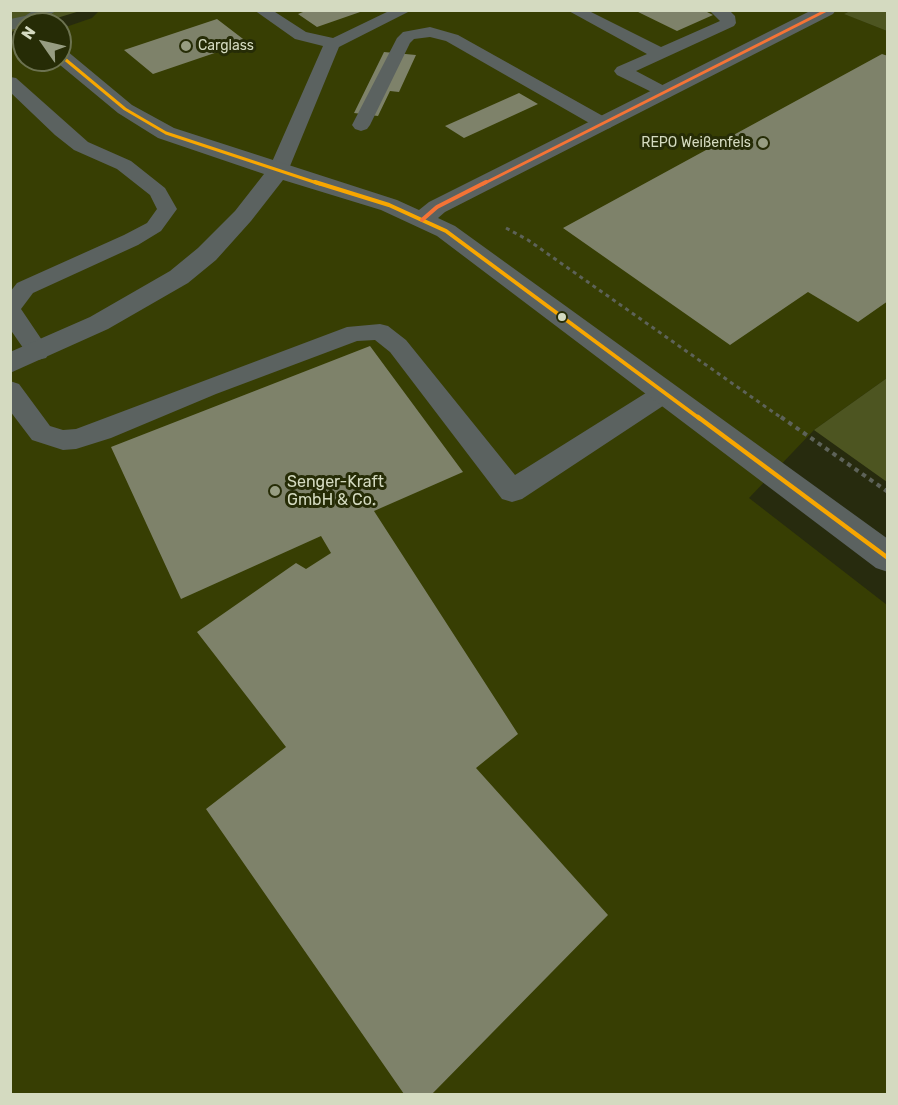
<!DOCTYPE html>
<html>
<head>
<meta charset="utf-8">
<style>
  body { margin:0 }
  #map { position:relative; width:898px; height:1105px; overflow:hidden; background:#272b0e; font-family:Rubik,sans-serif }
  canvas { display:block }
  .frame { position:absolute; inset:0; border:12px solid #d4dac0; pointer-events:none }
  .north { position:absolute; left:12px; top:12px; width:60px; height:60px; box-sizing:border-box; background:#262c06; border:2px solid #6c7250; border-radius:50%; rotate:304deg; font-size:16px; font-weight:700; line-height:24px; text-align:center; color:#d4dac0 }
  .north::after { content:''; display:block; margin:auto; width:21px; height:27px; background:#979d82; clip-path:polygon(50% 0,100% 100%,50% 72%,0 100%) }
</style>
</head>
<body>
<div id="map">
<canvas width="898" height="1105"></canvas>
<div class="frame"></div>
<div class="north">N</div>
</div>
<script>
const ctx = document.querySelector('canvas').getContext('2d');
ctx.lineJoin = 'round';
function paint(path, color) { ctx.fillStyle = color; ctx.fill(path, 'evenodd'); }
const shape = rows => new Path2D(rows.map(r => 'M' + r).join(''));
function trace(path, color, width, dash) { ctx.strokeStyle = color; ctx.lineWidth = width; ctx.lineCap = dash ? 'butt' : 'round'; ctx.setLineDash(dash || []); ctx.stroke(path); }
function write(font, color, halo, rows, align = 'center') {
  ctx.font = font + ' Rubik,sans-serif'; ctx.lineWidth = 6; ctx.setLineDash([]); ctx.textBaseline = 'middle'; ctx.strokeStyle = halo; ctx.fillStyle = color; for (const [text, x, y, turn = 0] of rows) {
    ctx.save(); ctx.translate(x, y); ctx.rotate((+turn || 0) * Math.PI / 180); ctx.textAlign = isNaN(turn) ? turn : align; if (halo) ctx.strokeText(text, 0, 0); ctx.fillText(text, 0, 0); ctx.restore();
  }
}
const built = shape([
  [100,10,850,10,845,14,887,31,887,378,814,430,749,498,887,605,887,1094,11,1094,10,44,24,40,24,60,60,60,60,29,92,18]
]);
const green = shape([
  [11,11,80,11,37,24,24,24,24,28,11,32],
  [850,11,887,11,887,31,844,14],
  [887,378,887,482,814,430]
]);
const building = shape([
  [300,10,363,10,363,11,317,27,298,14,303,12],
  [634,10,703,10,713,15,677,31],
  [217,19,247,42,153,74,124,50],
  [384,52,416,55,399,92,390,91,378,116,354,113],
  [882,54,888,56,888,301,858,322,808,292,730,345,563,228],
  [519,93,538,104,464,138,445,126],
  [370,346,463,472,374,511,518,734,476,768,608,915,432,1094,404,1094,206,809,286,747,197,632,296,563,306,569,331,553,321,536,181,599,111,447]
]);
const pathFar1 = shape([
  [506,228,528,240,783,419]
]);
const path = shape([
  [781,417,888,492]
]);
const lane = shape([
  [254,10,272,10,306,32,333,38,391,10,412,10,339,47,288,171,285,175,278,177,271,175,268,171,323,46,295,39,254,10],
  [567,10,587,10,661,47,720,21,709,10,729,10,735,16,736,23,734,26,636,71,670,89,673,93,670,97,664,98,617,75,614,71,617,67,647,54,567,10],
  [430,27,458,35,610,120,613,124,610,128,604,129,598,128,446,41,430,37,414,39,410,43,370,125,367,129,361,131,355,129,352,125,397,38,403,32,430,27],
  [10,77,16,78,88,142,131,161,165,188,177,209,161,231,138,245,33,293,21,309,50,352,46,358,38,360,30,358,10,329,10,292,17,283,124,235,147,223,157,209,150,195,117,169,74,150,55,135,10,92,10,77],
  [380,324,388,326,406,340,515,475,657,386,666,383,675,386,678,392,675,398,522,499,512,502,502,499,390,352,375,340,357,341,216,394,111,438,76,449,63,450,32,440,10,411,10,381,19,384,50,426,63,430,76,429,347,327,380,324]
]);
const street = shape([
  [812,10,836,10,833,14,445,212,438,218,455,226,888,539,888,572,876,568,437,236,381,210,283,180,251,221,216,260,188,283,108,329,10,373,10,352,90,317,170,271,198,248,235,211,264,174,158,138,118,113,54,60,60,60,60,49,67,51,132,105,174,128,397,200,419,210,429,202,812,10]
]);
const primary = shape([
  [34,10,57,10,37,24,24,24,24,27,10,30,10,19,25,16,34,10]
]);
const bus1Far2 = shape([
  [60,55,125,109,166,133,320,184]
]);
const bus1Far1 = shape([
  [315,182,389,205,446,231,700,419]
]);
const bus1 = shape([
  [698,417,888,558]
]);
const bus2Far1 = shape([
  [483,184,827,10]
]);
const bus2 = shape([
  [422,220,437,207,486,182]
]);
const markers = [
  [186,46,6,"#979d82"],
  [763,143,6,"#979d82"],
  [562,317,5,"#d4dac0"],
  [275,491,6,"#979d82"]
];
const farPoinames = [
  ["Carglass",198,46],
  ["REPO Weißenfels",751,143,"right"]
];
const poiNames = [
  ["Senger-Kraft",287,482],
  ["GmbH & Co.",287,500]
];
paint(built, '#373e03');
paint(green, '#4d5521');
paint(building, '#7e826a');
trace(pathFar1, '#5d6259', 3, [4, 4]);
trace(path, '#5d6259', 4, [4.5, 4.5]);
paint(lane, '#5b6260');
paint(street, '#5b6260');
paint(primary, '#596259');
trace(bus1Far2, '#f7a600', 3);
trace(bus1Far1, '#f7a600', 4);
trace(bus1, '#f7a600', 4.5);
trace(bus2Far1, '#f57335', 3);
trace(bus2, '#f57335', 4);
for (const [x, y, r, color] of markers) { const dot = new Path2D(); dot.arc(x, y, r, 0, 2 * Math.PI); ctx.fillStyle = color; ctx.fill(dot); trace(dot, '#262c06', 2); }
write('14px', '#d4dac0', '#262c06', farPoinames, 'left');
write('16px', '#d4dac0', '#262c06', poiNames, 'left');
</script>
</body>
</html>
